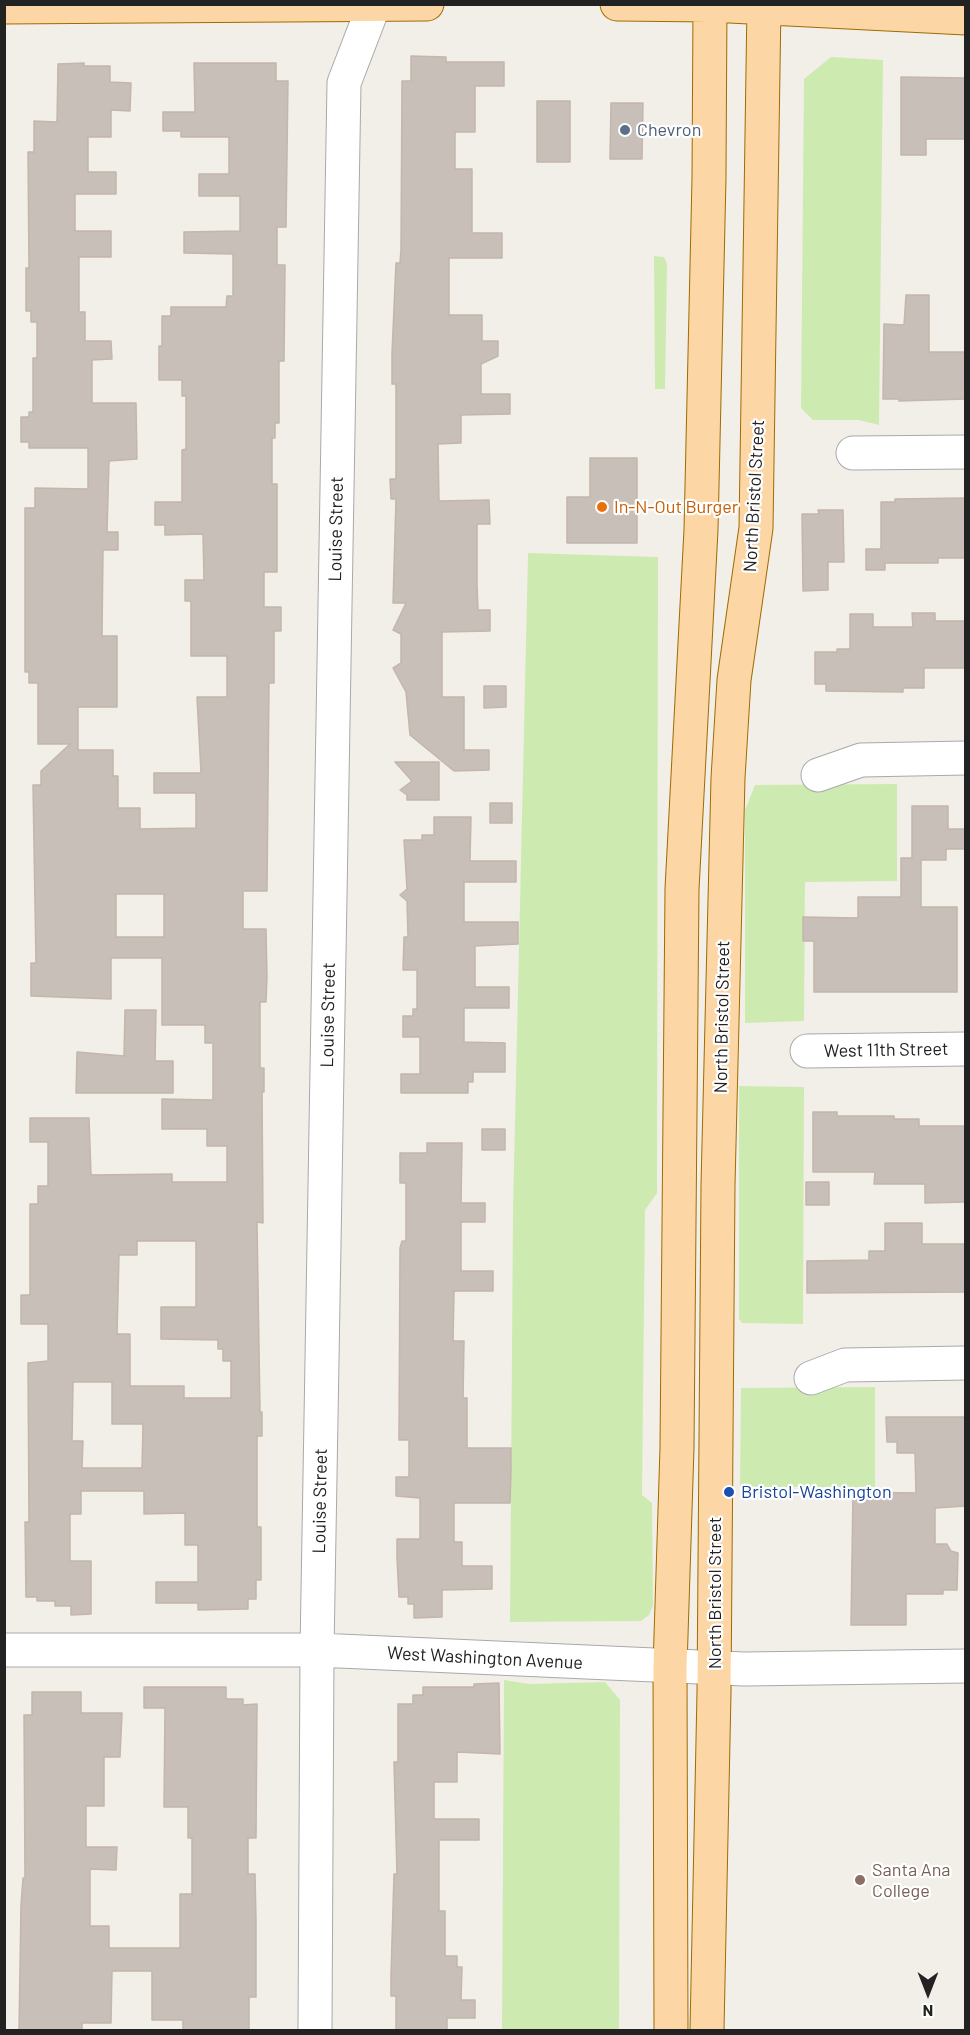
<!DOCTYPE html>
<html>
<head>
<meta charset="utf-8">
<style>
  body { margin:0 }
  #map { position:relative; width:970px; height:2035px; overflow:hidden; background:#f2efe9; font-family:Barlow,sans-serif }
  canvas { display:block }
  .frame { position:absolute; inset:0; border:6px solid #222; pointer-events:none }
  .north { position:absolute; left:898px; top:1963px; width:60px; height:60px; -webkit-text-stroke:4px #fff; paint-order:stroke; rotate:180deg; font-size:16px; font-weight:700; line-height:24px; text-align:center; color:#222 }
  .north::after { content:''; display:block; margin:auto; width:21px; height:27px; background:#222; clip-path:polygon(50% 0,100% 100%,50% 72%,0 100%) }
</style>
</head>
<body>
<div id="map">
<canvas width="970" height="2035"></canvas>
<div class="frame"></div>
<div class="north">N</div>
</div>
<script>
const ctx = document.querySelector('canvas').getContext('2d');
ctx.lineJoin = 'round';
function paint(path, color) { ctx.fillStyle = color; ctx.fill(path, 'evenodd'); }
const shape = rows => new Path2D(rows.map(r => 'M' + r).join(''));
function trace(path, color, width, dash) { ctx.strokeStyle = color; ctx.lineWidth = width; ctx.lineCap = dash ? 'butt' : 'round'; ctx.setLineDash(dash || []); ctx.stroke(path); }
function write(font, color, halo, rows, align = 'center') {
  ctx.font = font + ' Barlow,sans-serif'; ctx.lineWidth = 4.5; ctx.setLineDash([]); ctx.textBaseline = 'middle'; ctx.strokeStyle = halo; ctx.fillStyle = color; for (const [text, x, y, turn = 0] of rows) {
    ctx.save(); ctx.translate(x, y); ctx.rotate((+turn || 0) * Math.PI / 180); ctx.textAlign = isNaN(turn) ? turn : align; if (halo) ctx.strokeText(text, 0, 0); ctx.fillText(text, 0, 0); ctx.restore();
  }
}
const grass = shape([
  [831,57,883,60,879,425,859,420,813,420,801,408,804,79],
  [654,256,664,257,667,264,665,389,655,389],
  [528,553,658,557,657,1193,645,1210,642,1495,652,1503,653,1606,649,1615,641,1621,510,1622,513,1210],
  [897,784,897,881,805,882,804,1021,745,1023,745,810,755,785],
  [739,1086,804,1087,803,1324,742,1323,739,1319],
  [875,1387,875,1487,740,1487,741,1388],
  [504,1680,529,1684,605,1682,620,1700,619,2030,502,2030]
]);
const building = shape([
  [411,56,446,57,446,62,504,62,504,86,475,86,475,132,455,132,455,169,472,169,472,233,502,233,502,258,449,258,449,315,482,315,482,341,498,341,498,356,481,364,481,394,510,394,510,414,461,415,461,443,438,444,439,501,489,500,490,524,477,524,477,585,478,610,490,610,490,631,442,632,442,697,464,697,464,750,489,750,489,770,454,771,410,735,406,692,393,668,401,663,401,634,393,630,406,603,393,603,396,499,391,499,390,479,396,479,396,384,392,384,392,353,396,263,400,263,401,249,402,81,411,81,411,56],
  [84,63,84,66,110,66,110,82,131,83,130,111,111,110,111,137,88,137,88,172,116,172,116,194,75,194,75,231,111,231,111,257,79,257,79,312,85,312,85,341,111,341,112,359,92,360,92,403,136,403,137,459,109,461,107,532,118,532,118,550,103,550,102,636,117,636,117,707,78,707,78,750,113,750,113,776,118,776,118,808,140,808,140,829,196,828,196,793,154,793,154,773,201,773,197,697,227,697,227,656,191,656,191,601,185,601,185,580,204,580,203,534,165,535,165,525,155,525,155,502,182,502,182,450,186,449,186,396,182,396,182,380,159,380,159,346,162,346,162,316,171,316,171,307,226,307,227,296,233,296,233,254,184,253,184,232,240,231,240,196,199,196,199,174,229,174,229,137,181,137,181,131,163,131,163,112,195,112,194,63,276,63,276,81,288,81,286,227,277,227,277,265,285,265,284,361,279,361,279,423,275,423,275,438,272,438,272,484,277,484,277,572,264,572,264,607,281,607,281,631,274,631,274,683,269,683,267,891,243,891,243,929,266,929,267,977,266,1002,260,1002,260,1068,264,1068,264,1092,262,1092,263,1223,257,1222,260,1412,262,1412,262,1436,257,1436,257,1527,261,1527,261,1580,256,1580,256,1599,248,1599,248,1609,198,1610,198,1603,156,1603,156,1582,198,1582,198,1545,185,1545,185,1513,144,1514,144,1491,81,1491,81,1514,70,1514,70,1561,91,1561,91,1614,71,1615,71,1606,55,1606,55,1601,37,1601,37,1597,26,1597,25,1522,29,1522,28,1363,48,1361,48,1324,21,1324,21,1295,30,1295,30,1204,38,1204,38,1186,48,1186,48,1142,30,1142,30,1118,89,1118,91,1175,172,1174,172,1182,227,1182,227,1146,207,1146,207,1129,162,1129,162,1099,213,1100,213,1043,205,1043,205,1025,162,1025,162,958,111,958,111,999,31,996,31,963,36,963,33,785,41,785,41,771,70,744,38,744,38,683,29,683,29,672,25,672,25,508,35,508,35,488,88,489,88,448,29,448,29,442,21,442,21,417,29,417,29,412,33,412,33,358,37,358,37,322,31,322,31,311,26,311,26,268,29,268,28,152,34,152,34,121,57,122,58,64,84,63],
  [116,894,164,894,164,937,116,937,116,894],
  [137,1241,196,1241,196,1307,161,1307,161,1339,218,1340,218,1349,223,1349,223,1361,231,1361,231,1398,184,1398,184,1386,130,1386,130,1334,117,1334,119,1255,137,1255,137,1241],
  [73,1382,112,1382,112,1424,143,1424,142,1468,82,1468,83,1441,72,1441,73,1382],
  [901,77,966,78,966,139,926,139,926,155,901,155,901,77],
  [537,101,570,101,570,162,537,162,537,101],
  [611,103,643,103,642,159,610,159,611,103],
  [906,295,929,295,929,352,966,352,966,399,899,401,899,399,883,399,884,324,904,325,906,295],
  [590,458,637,458,637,543,567,543,567,497,590,497,590,458],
  [966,498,966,558,938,558,938,563,885,563,885,570,866,570,866,549,881,549,881,502,895,502,895,499,966,498],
  [818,510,843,510,844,562,828,562,828,590,803,591,802,514,819,514,818,510],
  [912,613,935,613,935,621,965,621,966,668,924,668,924,688,903,688,903,692,826,691,826,684,815,684,815,652,837,652,837,649,850,649,850,614,873,614,873,627,913,627,912,613],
  [484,686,506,686,506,707,484,708,484,686],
  [395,762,439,762,439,800,407,800,407,795,400,790,412,781,395,762],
  [490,803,512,803,512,823,490,823,490,803],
  [912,806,948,806,948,829,965,829,965,849,946,849,946,860,921,860,921,907,957,907,957,992,814,992,814,941,803,941,803,917,858,918,858,897,901,897,901,858,912,858,912,806],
  [434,817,471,817,470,861,516,861,516,882,464,882,464,922,518,922,518,944,475,946,475,987,509,987,509,1008,464,1008,464,1042,505,1043,505,1072,473,1072,473,1082,468,1082,468,1093,401,1093,401,1074,420,1074,420,1037,403,1037,403,1016,413,1016,413,1009,417,1009,417,970,403,970,404,937,408,937,407,901,400,895,407,889,404,840,422,840,422,835,434,835,434,817],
  [125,1010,156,1010,155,1061,173,1061,173,1093,76,1093,77,1052,124,1056,125,1010],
  [813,1112,837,1112,837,1116,894,1116,894,1119,919,1119,919,1126,966,1126,966,1202,925,1203,925,1184,874,1184,875,1172,813,1172,813,1112],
  [482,1129,505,1129,505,1150,482,1150,482,1129],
  [427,1143,462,1143,461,1203,485,1203,485,1222,461,1222,461,1271,493,1271,493,1291,454,1291,453,1341,464,1341,463,1398,467,1398,467,1448,511,1448,511,1470,510,1503,454,1503,454,1542,462,1542,462,1566,492,1566,492,1589,442,1590,442,1617,414,1618,414,1604,408,1604,408,1597,399,1597,397,1558,397,1539,420,1539,420,1498,396,1496,396,1477,409,1477,409,1440,399,1440,400,1248,402,1241,406,1241,406,1183,400,1183,400,1153,427,1153,427,1143],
  [806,1182,829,1182,829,1205,806,1205,806,1182],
  [885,1223,922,1223,922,1244,966,1244,966,1292,807,1293,807,1261,869,1260,869,1251,885,1251,885,1223],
  [886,1417,966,1417,966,1506,935,1508,935,1544,947,1544,951,1551,958,1553,957,1590,943,1590,943,1594,906,1594,906,1625,851,1625,853,1492,916,1493,915,1453,897,1453,897,1442,887,1442,886,1417],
  [499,1683,500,1754,457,1752,457,1782,434,1782,434,1819,479,1819,479,1840,439,1840,439,1911,445,1911,445,1956,457,1956,457,1967,462,1967,461,2000,475,2000,475,2018,447,2018,447,2031,396,2031,396,1996,391,1996,391,1975,394,1874,397,1874,394,1762,398,1762,398,1704,413,1704,413,1695,423,1695,423,1687,474,1687,474,1684,499,1683],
  [144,1687,226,1687,226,1699,243,1699,243,1705,257,1704,256,1838,248,1838,248,1874,255,1874,256,1921,256,1997,249,1997,249,2031,183,2031,183,2020,152,2020,152,1971,112,1971,111,2023,82,2023,82,2031,19,2031,21,1905,23,1878,25,1878,24,1715,32,1715,32,1692,81,1692,81,1713,122,1713,120,1757,104,1757,104,1806,86,1806,86,1847,117,1847,116,1870,90,1869,90,1926,109,1926,109,1948,180,1948,180,1894,192,1894,192,1838,188,1838,188,1807,164,1807,165,1708,144,1708,144,1687]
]);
const minor = shape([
  [853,453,966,452],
  [818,775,861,760,966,758],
  [807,1051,966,1049],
  [811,1378,845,1365,966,1363],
  [4,1650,317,1650,744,1669,966,1666],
  [315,2030,317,1650,344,83,374,5]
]);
const major = shape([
  [617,4,710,5,966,18],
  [4,7,427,4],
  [671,2030,670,1667,677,1448,682,889,701,530,709,178,710,4],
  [707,2030,714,1692,718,1185,728,778,734,680,756,528,764,4]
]);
const markers = [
  [625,130,6,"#5c6f8a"],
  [602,507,6,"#e8710a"],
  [729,1492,6,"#1a4fb4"],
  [860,1880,6,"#8d6e63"]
];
const serviceNames = [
  ["Chevron",637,130]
];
const streetNames = [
  ["North Bristol Street",754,496,-87],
  ["Louise Street",336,529,-89],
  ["Louise Street",328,1015,-89],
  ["North Bristol Street",722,1017,-89],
  ["West 11th Street",886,1050,-1],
  ["Louise Street",320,1501,-89],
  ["North Bristol Street",715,1593,-90],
  ["West Washington Avenue",485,1658,3]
];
const foodNames = [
  ["In-N-Out Burger",614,507]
];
const transitNames = [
  ["Bristol-Washington",741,1492]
];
const educationNames = [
  ["Santa Ana",872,1870],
  ["College",872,1891]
];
paint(grass, '#cdebb0');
paint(building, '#c7bfb8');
trace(building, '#c4b6ab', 1.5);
trace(minor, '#a9a9a9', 35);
trace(major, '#a06b00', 35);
trace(minor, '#fff', 33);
trace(major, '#fcd6a4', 33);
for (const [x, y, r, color] of markers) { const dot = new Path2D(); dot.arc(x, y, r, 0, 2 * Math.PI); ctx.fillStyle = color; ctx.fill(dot); trace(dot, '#fff', 2); }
write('18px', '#4e5e75', '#fff', serviceNames, 'left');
write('18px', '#222', '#fff', streetNames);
write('18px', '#c56008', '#fff', foodNames, 'left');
write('18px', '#164399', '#fff', transitNames, 'left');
write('18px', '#785e54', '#fff', educationNames, 'left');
</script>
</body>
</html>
